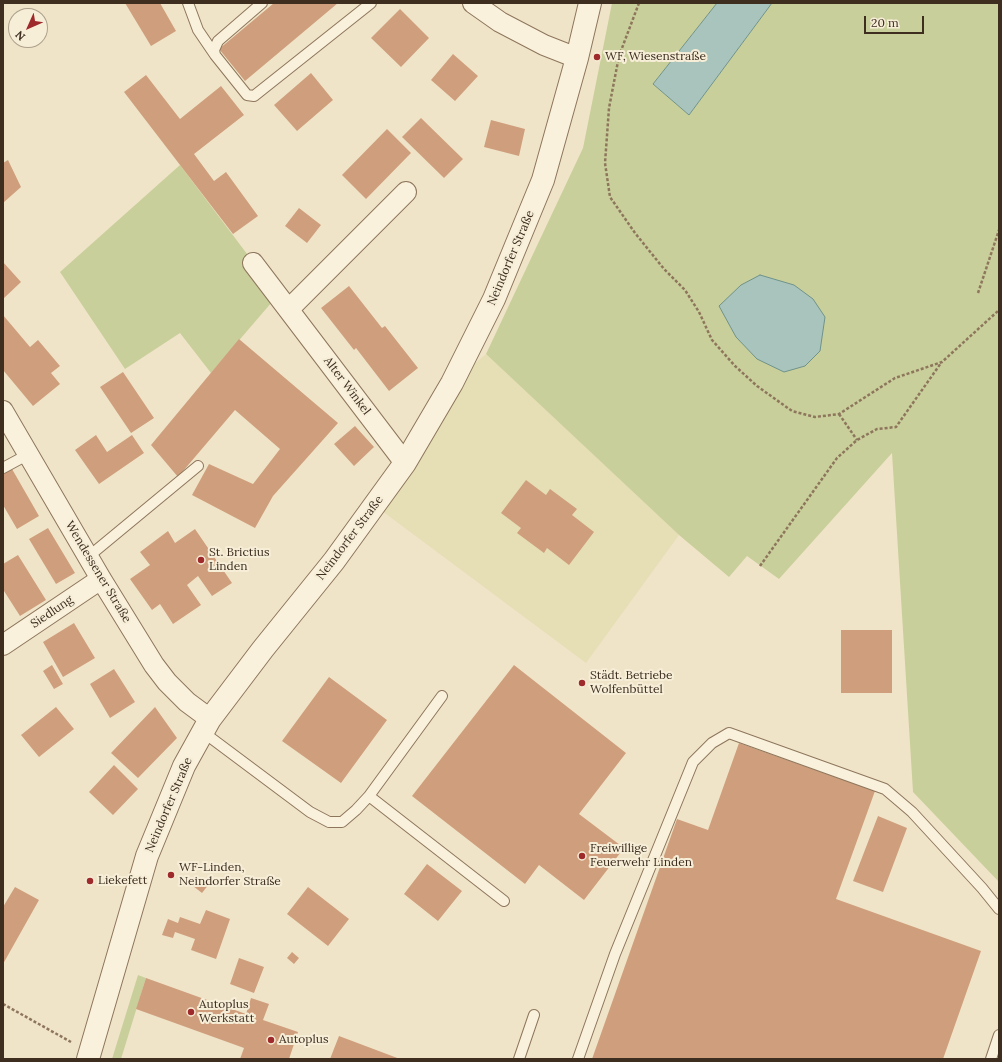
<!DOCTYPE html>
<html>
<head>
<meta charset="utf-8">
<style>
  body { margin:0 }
  #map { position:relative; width:1002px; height:1062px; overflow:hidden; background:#f0e4c8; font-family:Lora,serif }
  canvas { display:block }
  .frame { position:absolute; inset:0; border:4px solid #3d2e20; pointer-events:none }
  .north { position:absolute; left:8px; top:8px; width:40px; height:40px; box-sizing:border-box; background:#f7eed8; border:1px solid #ada18e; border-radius:50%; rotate:225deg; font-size:11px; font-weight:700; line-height:16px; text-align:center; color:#3d2e20 }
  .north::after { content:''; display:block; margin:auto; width:14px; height:18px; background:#9e2a2b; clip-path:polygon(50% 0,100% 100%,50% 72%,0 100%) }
  .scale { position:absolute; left:864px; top:16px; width:60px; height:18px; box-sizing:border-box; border:2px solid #3d2e20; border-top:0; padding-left:5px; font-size:12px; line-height:14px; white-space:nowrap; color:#3d2e20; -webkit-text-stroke:3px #f7eed8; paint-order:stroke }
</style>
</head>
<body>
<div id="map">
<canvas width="1002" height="1062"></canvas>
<div class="frame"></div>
<div class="north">N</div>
<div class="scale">20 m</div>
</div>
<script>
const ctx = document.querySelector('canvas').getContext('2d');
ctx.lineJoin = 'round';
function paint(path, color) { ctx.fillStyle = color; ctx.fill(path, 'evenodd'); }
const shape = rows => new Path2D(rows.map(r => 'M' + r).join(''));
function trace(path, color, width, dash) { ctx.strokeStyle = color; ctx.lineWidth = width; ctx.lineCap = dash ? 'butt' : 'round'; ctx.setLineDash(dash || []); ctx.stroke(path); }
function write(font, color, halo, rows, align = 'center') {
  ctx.font = font + ' Lora,serif'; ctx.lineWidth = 4; ctx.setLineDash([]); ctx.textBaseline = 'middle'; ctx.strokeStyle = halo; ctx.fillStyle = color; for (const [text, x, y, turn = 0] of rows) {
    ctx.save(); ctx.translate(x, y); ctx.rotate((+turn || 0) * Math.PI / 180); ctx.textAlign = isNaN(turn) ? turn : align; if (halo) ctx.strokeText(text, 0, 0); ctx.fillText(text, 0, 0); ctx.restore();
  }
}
const farmland = shape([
  [486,354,679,535,586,663,374,505,452,383]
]);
const green = shape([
  [612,3,717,3,653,84,689,115,772,3,999,3,999,882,913,792,892,453,779,579,747,556,729,577,679,535,486,354,583,148],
  [180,165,278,295,211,373,180,333,125,369,60,272],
  [138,975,146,978,121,1059,112,1059]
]);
const water = shape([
  [717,3,772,3,689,115,653,84,717,3],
  [760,275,794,285,813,299,825,317,820,351,805,366,784,372,757,359,736,337,719,306,741,285,760,275]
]);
const building = shape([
  [125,3,160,3,176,31,151,46],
  [274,3,338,3,245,81,219,49],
  [400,9,429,38,401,67,371,38],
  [453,54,478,76,455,101,431,80],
  [311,73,333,100,297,131,274,105],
  [146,75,180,119,221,86,244,115,194,154,214,181,226,172,258,216,233,234,124,92],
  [421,118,463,159,444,178,402,137],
  [491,120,525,129,519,156,484,147],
  [387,129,411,153,366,199,342,175],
  [8,160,21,187,3,203,3,163],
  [299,208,321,225,307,243,285,226],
  [3,262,21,282,3,299],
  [349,286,382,328,385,326,418,368,389,391,356,348,354,350,321,308],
  [3,315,30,347,38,340,60,366,51,373,60,384,33,406,3,370],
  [239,339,338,423,273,496,255,528,192,495,209,464,253,484,280,449,235,410,178,477,151,445],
  [123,372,154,418,131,433,100,387],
  [355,426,374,447,354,466,334,444],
  [96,435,107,452,132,435,144,453,99,484,75,450],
  [12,469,39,516,17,529,3,505,3,474],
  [526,480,546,495,550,489,577,509,572,515,594,532,569,565,547,548,544,553,517,533,521,528,501,513],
  [48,528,75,573,56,584,29,539],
  [195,529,232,583,212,596,198,576,187,585,201,605,173,624,160,604,152,610,130,579,150,565,140,552,168,531,175,543],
  [18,555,46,600,20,616,4,591,3,591,3,564],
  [74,623,95,658,63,677,43,642],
  [841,630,892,630,892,693,841,693],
  [52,665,63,684,54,689,43,671],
  [514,665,626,753,579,814,624,848,584,900,539,865,525,884,412,796],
  [114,669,135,702,110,718,90,684],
  [329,677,387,720,341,783,282,741],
  [56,707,74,729,39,757,21,735],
  [155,707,177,738,138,778,111,753],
  [739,743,875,791,836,899,981,951,943,1059,592,1059,677,819,708,830],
  [114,765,138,789,113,815,89,792],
  [878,816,907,828,883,892,853,881],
  [427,864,462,891,438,921,404,894],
  [200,877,209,884,202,893,193,886],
  [15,887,39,900,3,964,3,907],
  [308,887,349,919,328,946,287,914],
  [206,910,230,919,216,959,191,950,195,939,175,932,173,938,162,935,168,919,178,923,180,917,200,924],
  [292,952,299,958,294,964,287,958],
  [239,958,264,967,254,993,230,984],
  [146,978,246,1014,251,998,269,1004,263,1020,298,1032,289,1059,240,1059,244,1048,136,1009],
  [339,1036,400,1059,330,1059]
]);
const path = shape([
  [639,3,619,56,609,108,605,163,610,197,635,233,664,269,685,290,699,312,712,340,735,366,757,386,792,411,815,417,839,414,895,378,942,362,999,310],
  [978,293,999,230],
  [839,414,857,440],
  [760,566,837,458,857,440,877,429,896,427,941,363],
  [3,1004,71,1042]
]);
const service = shape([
  [188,3,198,30,215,55],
  [262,3,218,41,214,50,215,55,247,95,254,96,371,3],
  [3,468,29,454],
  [88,557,198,466],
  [203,732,310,812,329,822,342,822,356,810,369,796,442,696],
  [369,796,504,901],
  [519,1059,534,1015],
  [578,1059,615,954,693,762,712,743,729,733,885,789,912,812,982,888,999,909],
  [991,1059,999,1035]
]);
const minor = shape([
  [473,3,500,22,544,45,577,58],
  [253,263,405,463],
  [289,309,406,192],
  [3,411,101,579,154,665,167,682,187,702,210,719],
  [3,645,101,579]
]);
const tertiary = shape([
  [88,1059,147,856,184,766,210,719,263,649,334,561,405,463,452,383,494,299,543,180,577,58,590,3]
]);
const markers = [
  [597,57,4,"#9e2a2b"],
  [201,560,4,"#9e2a2b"],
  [582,683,4,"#9e2a2b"],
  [582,856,4,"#9e2a2b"],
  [171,875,4,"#9e2a2b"],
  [90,881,4,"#9e2a2b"],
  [191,1012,4,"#9e2a2b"],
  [271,1040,4,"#9e2a2b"]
];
const poiNames = [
  ["WF, Wiesenstraße",605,57],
  ["St. Brictius",209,553],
  ["Linden",209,567],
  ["Städt. Betriebe",590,676],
  ["Wolfenbüttel",590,690],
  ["Freiwillige",590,849],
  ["Feuerwehr Linden",590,863],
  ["WF-Linden,",179,868],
  ["Neindorfer Straße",179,882],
  ["Liekefett",98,881],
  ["Autoplus",199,1005],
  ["Werkstatt",199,1019],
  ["Autoplus",279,1040]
];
const streetNames = [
  ["Neindorfer Straße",511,258,-67],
  ["Alter Winkel",347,386,53],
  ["Neindorfer Straße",350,538,-53],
  ["Wendessener Straße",98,572,59],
  ["Siedlung",52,612,-34],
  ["Neindorfer Straße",169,805,-67]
];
paint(farmland, '#e6deb5');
paint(green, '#c9cf9b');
paint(water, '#a9c4bc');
trace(water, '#6f938a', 1);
paint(building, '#cf9f7d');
trace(service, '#8d765c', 12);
trace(minor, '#8d765c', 22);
trace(tertiary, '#8d765c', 24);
trace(path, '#8d765c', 2.5, [3, 2]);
trace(service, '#faf1dc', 10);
trace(minor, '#faf1dc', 20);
trace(tertiary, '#faf1dc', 22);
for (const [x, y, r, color] of markers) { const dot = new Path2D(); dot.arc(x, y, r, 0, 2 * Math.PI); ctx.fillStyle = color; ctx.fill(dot); trace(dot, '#f7eed8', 1.5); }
write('12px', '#3d2e20', '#f7eed8', poiNames, 'left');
write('12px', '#3d2e20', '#f7eed8', streetNames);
</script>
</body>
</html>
